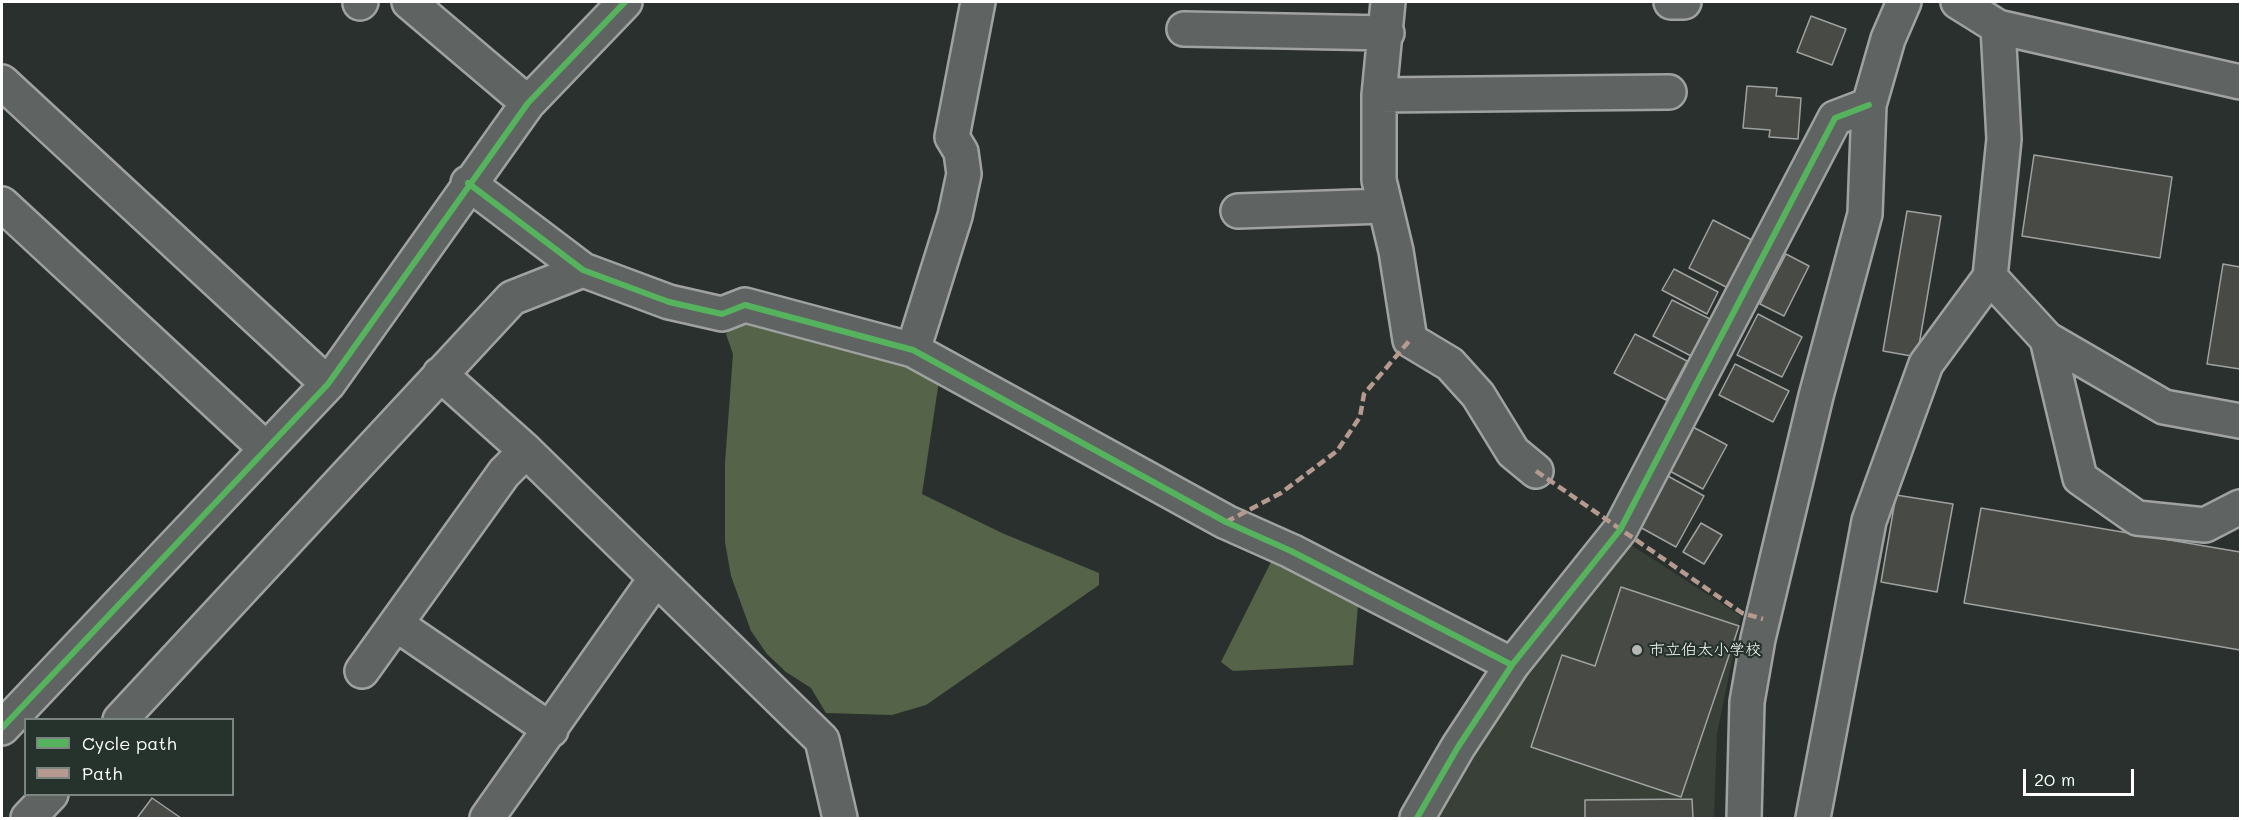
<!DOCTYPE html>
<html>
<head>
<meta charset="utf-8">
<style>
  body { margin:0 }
  #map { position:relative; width:2242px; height:820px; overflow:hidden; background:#29302d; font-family:Mali,sans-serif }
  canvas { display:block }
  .frame { position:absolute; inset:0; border:3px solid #fff; pointer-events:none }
  .legend { position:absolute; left:24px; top:718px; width:210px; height:78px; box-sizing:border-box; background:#26332d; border:2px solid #7d8581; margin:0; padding:8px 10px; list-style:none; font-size:18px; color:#fff }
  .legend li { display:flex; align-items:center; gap:12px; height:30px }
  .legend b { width:30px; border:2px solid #7d8581 }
  .scale { position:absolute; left:2023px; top:769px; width:111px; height:27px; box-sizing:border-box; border:3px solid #fff; border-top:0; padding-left:8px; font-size:18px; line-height:21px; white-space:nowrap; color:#fff; -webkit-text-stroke:4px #26332d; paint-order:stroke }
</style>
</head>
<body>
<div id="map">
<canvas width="2242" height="820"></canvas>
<div class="frame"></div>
<ul class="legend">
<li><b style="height:8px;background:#56b35d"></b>Cycle path</li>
<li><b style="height:8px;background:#b69a8f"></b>Path</li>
</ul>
<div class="scale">20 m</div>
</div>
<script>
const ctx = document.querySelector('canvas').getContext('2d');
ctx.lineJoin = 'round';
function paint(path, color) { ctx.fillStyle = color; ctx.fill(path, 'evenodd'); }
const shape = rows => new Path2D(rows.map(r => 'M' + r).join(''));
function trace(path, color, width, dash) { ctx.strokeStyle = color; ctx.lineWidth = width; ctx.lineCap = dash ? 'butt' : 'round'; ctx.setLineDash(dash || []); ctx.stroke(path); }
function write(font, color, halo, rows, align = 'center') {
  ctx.font = font + ' Mali,"Klee One",sans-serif'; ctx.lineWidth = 4.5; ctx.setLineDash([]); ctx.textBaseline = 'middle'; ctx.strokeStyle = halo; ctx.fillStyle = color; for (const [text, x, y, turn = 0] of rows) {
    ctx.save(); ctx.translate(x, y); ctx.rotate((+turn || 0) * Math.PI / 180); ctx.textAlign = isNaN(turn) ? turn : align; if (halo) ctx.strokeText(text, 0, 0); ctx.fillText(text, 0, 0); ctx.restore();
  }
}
const built = shape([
  [1625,541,1741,616,1717,734,1714,818,1437,818,1513,685]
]);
const green = shape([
  [741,318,940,374,922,494,1002,533,1099,573,1099,585,926,705,892,715,826,713,811,688,786,672,767,654,751,631,731,576,725,542,725,463,733,354,726,334],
  [1284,556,1359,593,1353,665,1233,671,1221,662,1271,562]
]);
const building = shape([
  [1811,16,1846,29,1832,65,1797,52,1811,16],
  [1747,86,1777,88,1776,96,1801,98,1798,139,1769,137,1770,130,1743,128,1747,86],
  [2034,155,2172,177,2160,258,2022,236,2034,155],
  [1907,211,1941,216,1917,357,1883,351,1907,211],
  [1713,220,1752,240,1728,288,1689,268,1713,220],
  [1786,254,1809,266,1784,316,1760,304,1786,254],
  [2223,264,2240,267,2240,369,2207,364,2223,264],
  [1674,269,1718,292,1707,314,1662,290,1674,269],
  [1672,300,1710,319,1691,356,1653,336,1672,300],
  [1758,314,1802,337,1782,377,1737,355,1758,314],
  [1635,334,1687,361,1666,400,1614,373,1635,334],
  [1735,364,1789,391,1773,422,1719,395,1735,364],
  [1691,426,1727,445,1703,489,1668,470,1691,426],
  [1666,475,1704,496,1676,547,1638,526,1666,475],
  [1896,495,1953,504,1937,592,1881,582,1896,495],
  [1981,508,2240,552,2240,650,1964,603,1981,508],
  [1701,523,1722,535,1704,564,1683,552,1701,523],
  [1621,587,1739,626,1681,797,1531,747,1562,655,1595,666,1621,587],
  [152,798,181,818,137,818,152,798],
  [1692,799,1693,818,1585,818,1585,800,1692,799]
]);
const minor = shape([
  [409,2,528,103],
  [1388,2,1379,95,1379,180,1396,251,1410,340,1450,364,1478,395,1513,452,1536,471],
  [1671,2,1684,2],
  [1958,2,1998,27,2240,82],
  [360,3,361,2],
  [1998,27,2004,139,1990,277,2047,339,2164,407,2240,421],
  [1184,29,1387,33],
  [2,82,328,384],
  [1379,95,1669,92],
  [468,183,583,270,669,302,722,314,745,305,913,350,1226,522,1291,551,1512,665],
  [2,204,265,448],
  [1238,211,1384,206],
  [2047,339,2080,478,2137,518,2205,525,2240,507],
  [913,350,955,216,964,174,961,152,952,137,978,2],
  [440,374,526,451,822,740,840,818],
  [396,624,551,730],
  [362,671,504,473,526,451],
  [120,720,512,298,583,270],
  [2,728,328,384,528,103,625,2],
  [28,818,51,794],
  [487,818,656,578],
  [1417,818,1458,747,1512,665,1620,530,1835,118,1869,105],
  [1744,818,1747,702,1758,639,1816,396,1865,214,1869,105,1888,39,1904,2],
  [1813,818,1869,521,1926,364,1990,277]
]);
const quiet = shape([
  [1536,471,1742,613,1763,619],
  [1226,522,1281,493,1337,451,1360,417,1364,394,1410,340]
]);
const cycleway = shape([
  [468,183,583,270,669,302,722,314,745,305,913,350,1226,522,1291,551,1512,665],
  [2,728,328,384,528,103,625,2],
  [1417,818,1458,747,1512,665,1620,530,1835,118,1869,105]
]);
const markers = [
  [1637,650,6,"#b4b7b6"]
];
const poiNames = [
  ["市立伯太小学校",1649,650]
];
paint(built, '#384037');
paint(green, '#556348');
paint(building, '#484a45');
trace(building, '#9fa2a0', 1.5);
trace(minor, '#9fa2a0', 38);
trace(minor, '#5f6362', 33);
trace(quiet, '#b69a8f', 4.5, [9, 4.5]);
trace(cycleway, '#56b35d', 6);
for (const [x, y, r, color] of markers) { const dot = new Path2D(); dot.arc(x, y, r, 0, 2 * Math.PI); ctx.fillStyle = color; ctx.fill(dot); trace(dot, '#26332d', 2); }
write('16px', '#fff', '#26332d', poiNames, 'left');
</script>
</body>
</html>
